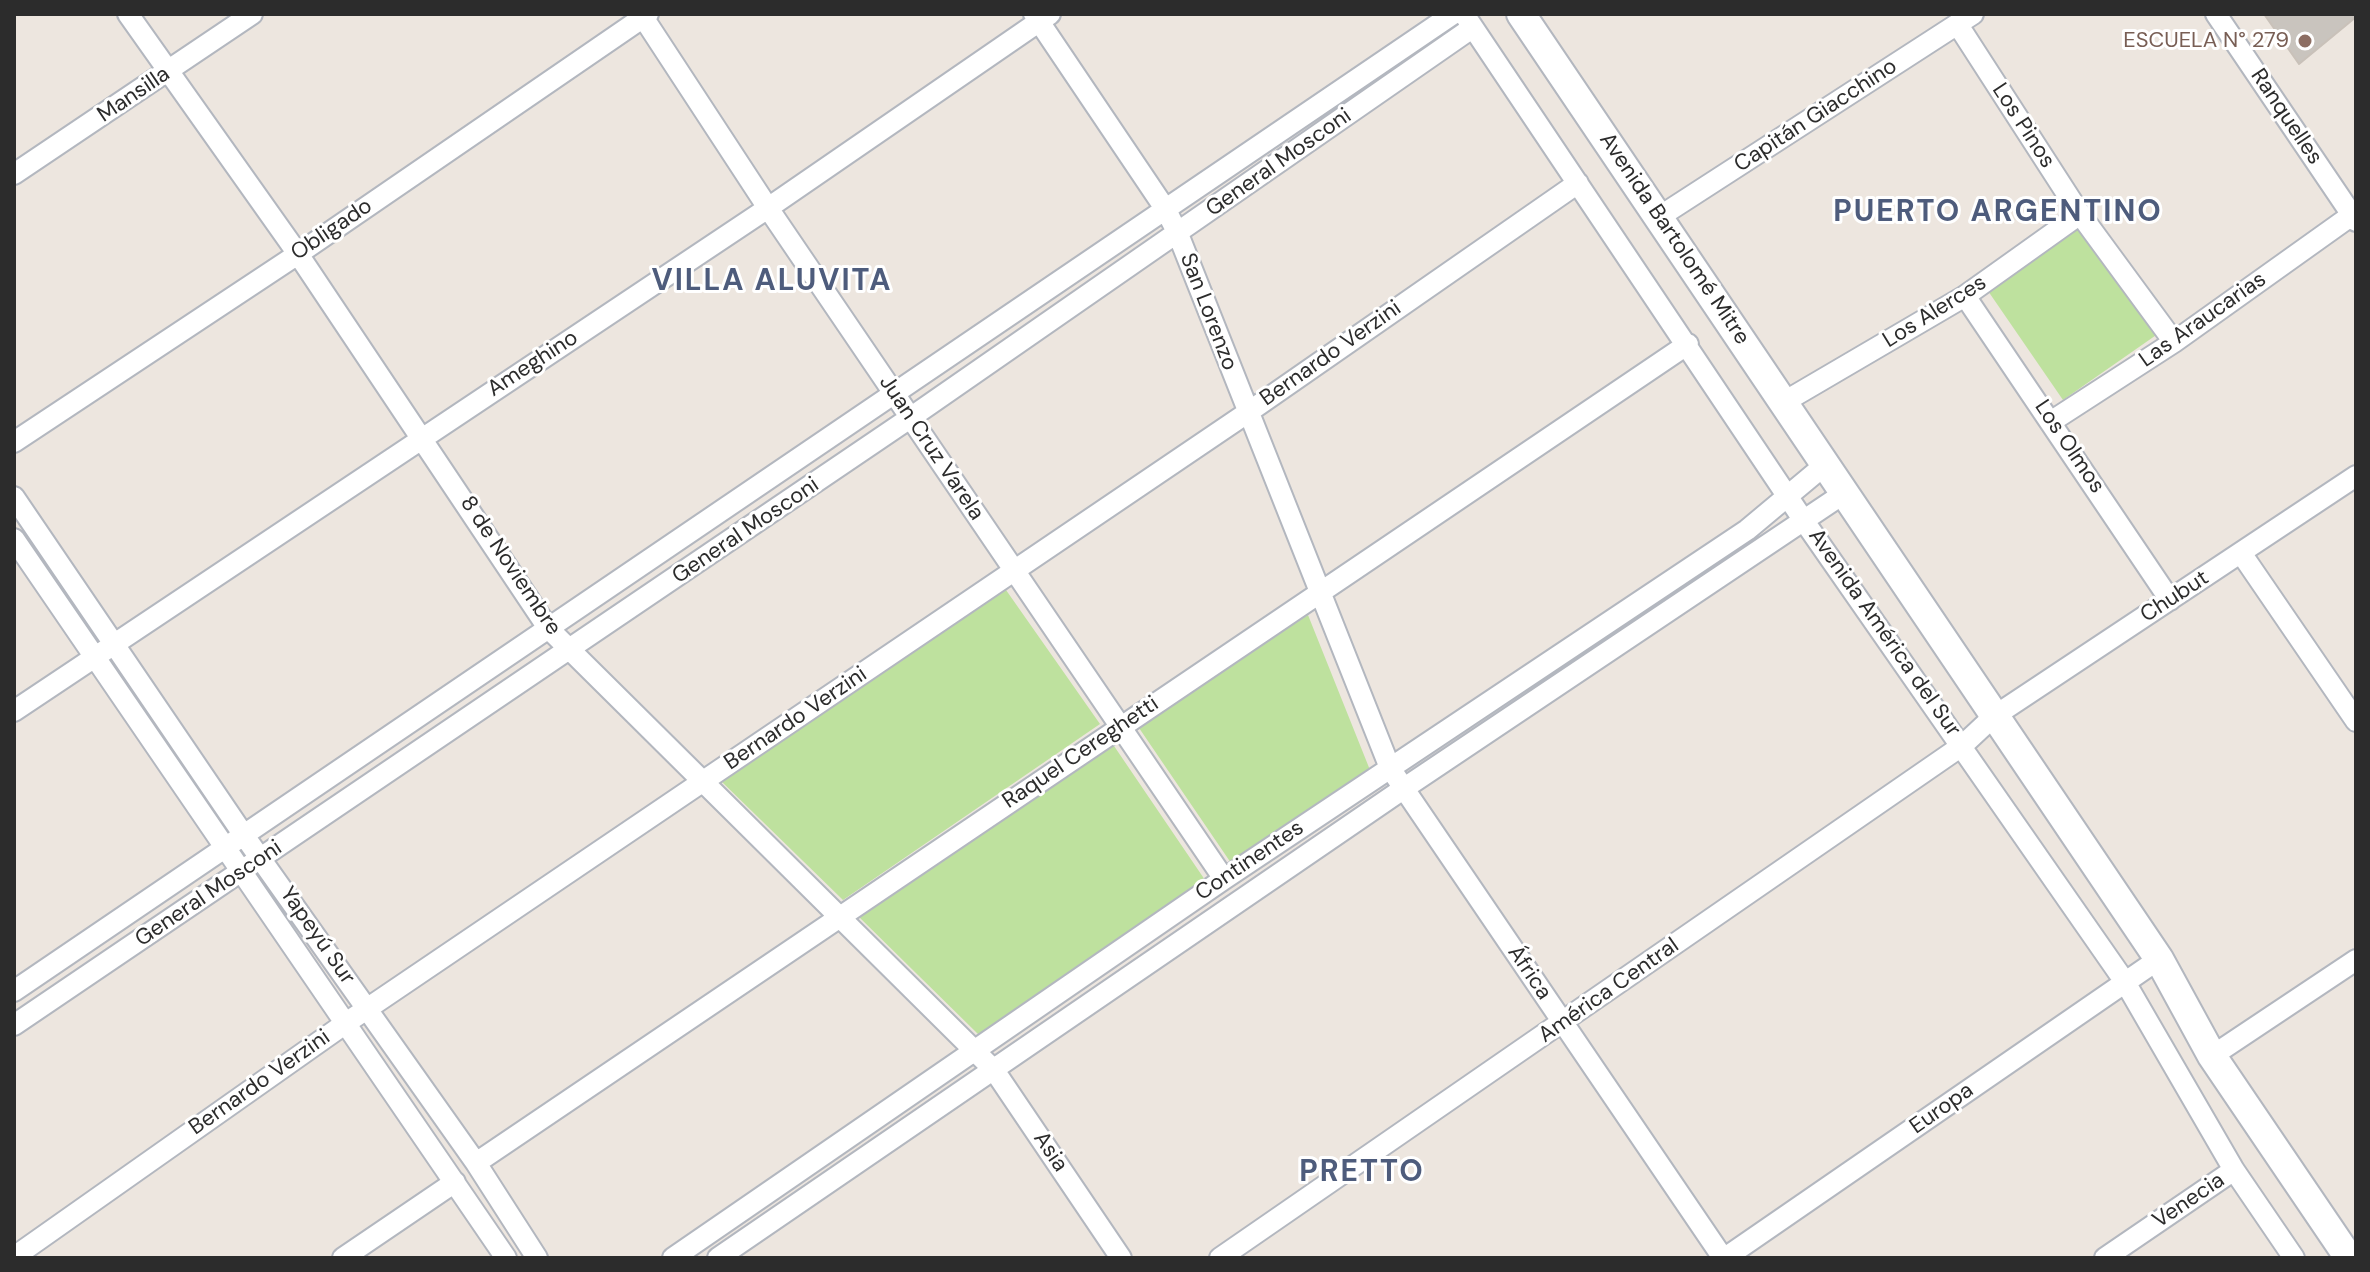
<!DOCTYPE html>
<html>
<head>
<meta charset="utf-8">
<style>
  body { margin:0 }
  #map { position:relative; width:2370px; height:1272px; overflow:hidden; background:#ede6df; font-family:"DM Sans",sans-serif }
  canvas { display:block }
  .frame { position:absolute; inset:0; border:16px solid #2c2c2c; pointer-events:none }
</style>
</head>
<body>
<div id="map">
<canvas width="2370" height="1272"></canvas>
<div class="frame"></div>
</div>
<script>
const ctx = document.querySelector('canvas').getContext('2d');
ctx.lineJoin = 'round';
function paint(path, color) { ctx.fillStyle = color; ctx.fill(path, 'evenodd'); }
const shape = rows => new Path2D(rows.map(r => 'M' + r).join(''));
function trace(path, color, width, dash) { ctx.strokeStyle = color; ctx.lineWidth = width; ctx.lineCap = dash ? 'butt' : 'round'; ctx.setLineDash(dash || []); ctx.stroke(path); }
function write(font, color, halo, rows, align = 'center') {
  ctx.font = font + ' "DM Sans",sans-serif'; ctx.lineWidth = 6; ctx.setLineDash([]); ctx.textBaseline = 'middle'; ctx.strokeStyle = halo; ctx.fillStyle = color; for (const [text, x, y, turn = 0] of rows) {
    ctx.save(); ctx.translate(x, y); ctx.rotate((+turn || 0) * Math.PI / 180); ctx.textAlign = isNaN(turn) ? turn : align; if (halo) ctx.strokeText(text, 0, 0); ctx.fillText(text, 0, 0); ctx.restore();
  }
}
const green = shape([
  [2084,219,2162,331,2063,400,1986,288],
  [1006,590,1100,724,843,900,721,781],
  [1308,615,1370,770,1231,863,1137,725],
  [1112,743,1205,880,979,1035,858,916]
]);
const building = shape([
  [2264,14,2356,14,2356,17,2299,64,2264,14]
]);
const street = shape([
  [128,14,298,254,548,628,994,1070,1121,1258],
  [641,14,768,208,1224,879],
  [1034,14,1166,210,1178,234,1390,768,1723,1258],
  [2216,14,2356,221],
  [1466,17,1804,521,2125,982,2234,1170,2294,1258],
  [1958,25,2080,214,2174,342],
  [14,174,252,14],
  [1659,217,1973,14],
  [1965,296,2170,600],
  [1784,402,1965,296,2080,214],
  [2052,421,2174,342,2352,215],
  [14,442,298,254,648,14],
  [14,497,243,834,476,1163,537,1258],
  [14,539,506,1258],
  [2241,553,2356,721],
  [14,711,768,208,1050,14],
  [14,991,1453,14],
  [14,1025,910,418,1472,28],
  [2212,1056,2356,960],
  [476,1163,1688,344],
  [14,1257,346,1023,1247,413,1578,183],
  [343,1258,455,1182],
  [673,1258,1224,879,1747,530,1826,464],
  [718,1258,1403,789,1843,494],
  [1220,1258,1963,745,1993,717,2356,476],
  [1725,1258,2159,959],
  [2105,1258,2234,1170]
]);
const secondary = shape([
  [1521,14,2159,959,2212,1056,2349,1258]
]);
const markers = [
  [2305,41,8,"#8d6e63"]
];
const educationNames = [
  ["ESCUELA N° 279",2289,41]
];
const streetNames = [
  ["Mansilla",134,95,-34],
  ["Capitán Giacchino",1816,116,-33],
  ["Ranquelles",2286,117,56],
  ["Los Pinos",2023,126,57],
  ["General Mosconi",1279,163,-35],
  ["Obligado",332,230,-34],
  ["Avenida Bartolomé Mitre",1674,239,56],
  ["San Lorenzo",1208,312,69],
  ["Los Alerces",1935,312,-32],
  ["Las Araucarias",2203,320,-35],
  ["Bernardo Verzini",1331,354,-35],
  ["Ameghino",533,364,-33],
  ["Los Olmos",2069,447,56],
  ["Juan Cruz Varela",931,448,56],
  ["General Mosconi",746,531,-34],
  ["8 de Noviembre",510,566,56],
  ["Chubut",2175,597,-33],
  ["Avenida América del Sur",1884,633,55],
  ["Bernardo Verzini",796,719,-34],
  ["Raquel Cereghetti",1081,753,-34],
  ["Continentes",1250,861,-34],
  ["General Mosconi",209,894,-34],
  ["Yapeyú Sur",317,936,55],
  ["África",1529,973,56],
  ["América Central",1609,991,-35],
  ["Bernardo Verzini",260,1083,-35],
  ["Europa",1942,1109,-35],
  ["Asia",1050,1152,56],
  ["Venecia",2189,1201,-34]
];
const districtNames = [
  ["PUERTO ARGENTINO",1998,213],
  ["VILLA ALUVITA",772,282],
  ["PRETTO",1362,1173]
];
paint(green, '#bee19e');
paint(building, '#c9c4be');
trace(building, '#c9c1b9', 2);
trace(street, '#b3b7bf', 24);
trace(secondary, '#b3b7bf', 32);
trace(street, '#fff', 20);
trace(secondary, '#fff', 28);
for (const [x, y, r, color] of markers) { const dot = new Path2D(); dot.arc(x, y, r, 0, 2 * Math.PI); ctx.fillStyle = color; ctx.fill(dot); trace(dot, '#fff', 3); }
write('22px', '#785e54', '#fff', educationNames, 'right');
write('22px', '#2c2c2c', '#fff', streetNames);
ctx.letterSpacing = '2px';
write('bold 30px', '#4e5c7c', '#fff', districtNames);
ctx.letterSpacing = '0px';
</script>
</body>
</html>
